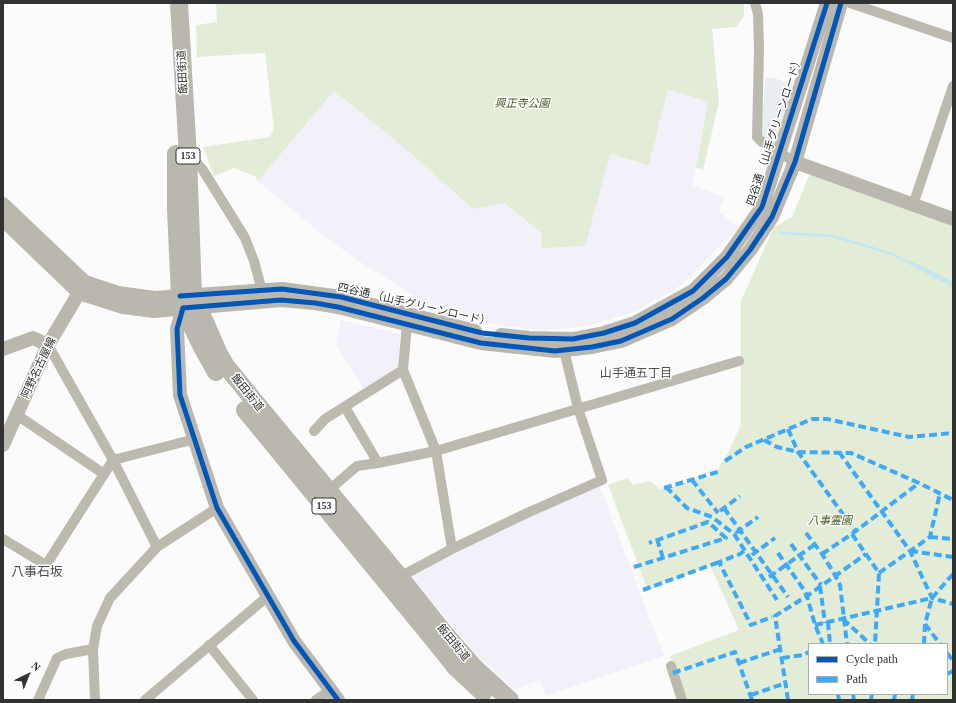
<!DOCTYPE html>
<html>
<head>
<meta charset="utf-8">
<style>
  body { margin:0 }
  #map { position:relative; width:956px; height:703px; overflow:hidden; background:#fbfbfb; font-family:"Times New Roman",serif }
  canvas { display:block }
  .frame { position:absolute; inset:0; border:4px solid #313232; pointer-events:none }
  .legend { position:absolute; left:808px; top:643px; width:140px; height:52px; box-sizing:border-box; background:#fff; border:1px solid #adadad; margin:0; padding:5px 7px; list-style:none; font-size:12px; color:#313232 }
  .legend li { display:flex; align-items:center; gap:8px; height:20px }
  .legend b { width:20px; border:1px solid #adadad }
  .north { position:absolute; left:8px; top:655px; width:40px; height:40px; -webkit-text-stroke:3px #fff; paint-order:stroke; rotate:43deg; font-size:11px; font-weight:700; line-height:16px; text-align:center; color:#313232 }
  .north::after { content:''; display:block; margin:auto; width:14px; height:18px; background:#313232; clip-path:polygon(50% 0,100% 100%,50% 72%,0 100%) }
</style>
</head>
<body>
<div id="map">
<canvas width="956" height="703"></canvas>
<div class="frame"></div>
<ul class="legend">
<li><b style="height:5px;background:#0057b8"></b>Cycle path</li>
<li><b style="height:5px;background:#3fa9f5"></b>Path</li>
</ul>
<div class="north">N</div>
</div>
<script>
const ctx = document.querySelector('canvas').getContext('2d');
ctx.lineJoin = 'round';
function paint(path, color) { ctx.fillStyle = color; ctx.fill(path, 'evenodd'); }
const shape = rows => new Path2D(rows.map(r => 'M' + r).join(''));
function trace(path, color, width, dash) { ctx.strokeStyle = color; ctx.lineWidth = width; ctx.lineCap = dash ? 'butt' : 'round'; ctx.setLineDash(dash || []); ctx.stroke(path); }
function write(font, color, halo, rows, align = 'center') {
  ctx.font = font + ' "Times New Roman","Noto Sans JP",serif'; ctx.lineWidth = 3; ctx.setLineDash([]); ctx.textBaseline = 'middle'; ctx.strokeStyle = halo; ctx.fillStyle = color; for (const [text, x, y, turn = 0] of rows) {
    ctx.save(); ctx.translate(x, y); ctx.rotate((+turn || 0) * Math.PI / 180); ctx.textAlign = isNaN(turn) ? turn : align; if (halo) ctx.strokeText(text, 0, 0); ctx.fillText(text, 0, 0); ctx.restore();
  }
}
const built = shape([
  [766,77,774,78,793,85,774,145,760,140]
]);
const education = shape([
  [668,89,708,102,693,185,725,198,719,212,739,227,687,280,674,290,631,313,590,325,563,329,541,330,495,325,427,306,417,298,359,261,324,236,258,181,334,91,407,150,473,209,505,203,542,234,541,248,610,154,649,165],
  [341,320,400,334,399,367,364,389,336,344],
  [600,487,664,656,546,696,539,680,515,690,478,656,458,633,412,577,435,564,486,538,571,497]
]);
const green = shape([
  [216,3,744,3,744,16,736,27,712,29,719,102,703,170,696,168,708,102,668,89,649,165,610,154,585,246,541,248,542,234,505,203,473,209,407,150,334,91,258,181,255,176,234,168,214,176,203,147,270,137,274,129,265,53,197,57,196,25,217,22],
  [810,173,953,225,953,700,683,700,676,674,670,656,739,630,710,565,648,591,608,485,628,478,633,485,650,481,659,489,714,476,729,451,741,425,741,301,774,227,792,217],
  [809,644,947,644,947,694,809,694]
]);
const stream = shape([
  [780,233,833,236,892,254,953,286],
  [910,262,953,283]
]);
const street = shape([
  [755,3,758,14,759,49,757,137,762,142,795,162],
  [850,3,953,38],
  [188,157,195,161,203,170,245,238,254,261,262,291],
  [913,205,953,86],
  [407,324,403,370,436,451,452,549],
  [48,345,113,460,157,547],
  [345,407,378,463,436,451,739,361],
  [17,415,104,474],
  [314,431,325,419,403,370],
  [328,491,357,466,378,463],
  [3,539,46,565,113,460,195,439],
  [396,579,452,549,527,513,602,480,578,408,564,350],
  [209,645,253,700],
  [671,666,682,700],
  [38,700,57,658,66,654,93,649],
  [95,700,93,649,97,626,110,598,157,547,217,508],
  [145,700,268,596],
  [316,700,331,690]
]);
const secondary = shape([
  [795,162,953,219],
  [3,204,85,282,118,293,155,298,282,289,341,297,475,331],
  [3,220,79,293,123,307,154,311,281,300,315,303,338,307,481,343,555,351,592,347,621,341,672,319,703,298,726,279,750,250,772,217,795,162,841,3],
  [183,308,177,329,180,395,217,508,294,641,338,700],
  [501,335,529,338,573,339,604,333,635,323,693,291,727,257,762,207,827,3],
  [3,349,33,338,48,345],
  [3,445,48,345,83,286]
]);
const highway = shape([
  [179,3,188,157,193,295,219,354,226,366,252,398,400,577,446,635,475,668,510,700],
  [176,154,176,210,180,296,183,308,202,347,216,372],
  [245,410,437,644,456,668,483,693]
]);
const quiet = shape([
  [788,429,798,452,855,531],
  [764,440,777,447,798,452,851,453,919,483,953,500],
  [839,452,910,551,932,598,953,604],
  [725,461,746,447,812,419,827,419,909,437,953,433],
  [692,480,718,513],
  [666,487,687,508,712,517,734,534,777,600],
  [664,488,721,471],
  [724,508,788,597],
  [720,511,740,496],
  [736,533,758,517],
  [806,533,822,554,835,575,840,585,847,644],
  [852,534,879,573,875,644],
  [930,537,953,539],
  [657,539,663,558],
  [791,544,821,585],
  [744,551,740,554,719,562,751,625,772,617],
  [910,551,953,557],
  [778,553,804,590,807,596,815,625,823,644],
  [822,554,852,534,919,483],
  [752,555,775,538],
  [634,567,726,538,708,522,649,543],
  [879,573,930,537,940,493],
  [769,577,814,545],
  [820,586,825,623],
  [643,590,719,562],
  [843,619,870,644],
  [828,622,830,644],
  [925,624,940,644],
  [815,625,932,598,953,574],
  [924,644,925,624,932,598],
  [947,653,953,661],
  [782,658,803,655,809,652],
  [739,663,781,649],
  [673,673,735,652,752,700],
  [947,674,953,671],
  [838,694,839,700],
  [853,694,854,700],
  [751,695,786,683],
  [788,700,775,616,807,596,866,554],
  [871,700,872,694],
  [894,700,895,694],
  [912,700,913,694]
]);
const cycleway = shape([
  [180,296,282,289,341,297,482,333,529,338,573,339,604,333,635,323,693,291,727,257,762,207,827,3],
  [338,700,294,641,217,508,180,395,177,329,183,308,281,300,315,303,338,307,481,343,555,351,592,347,621,341,672,319,703,298,726,279,750,250,772,217,795,162,841,3]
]);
const shields = [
  [188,156,24],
  [324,506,24]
];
const shieldNames = [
  ["153",188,156],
  ["153",324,506]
];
const streetNames = [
  ["飯田街道",183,72,-93],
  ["四谷通 （山手グリーンロード）",775,131,-72],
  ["四谷通 （山手グリーンロード）",414,305,13],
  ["阿野名古屋線",39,368,-65],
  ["飯田街道",247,393,51],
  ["飯田街道",453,643,50]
];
const parkNames = [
  ["興正寺公園",522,104],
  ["八事霊園",830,521]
];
const neighbourhoodNames = [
  ["山手通五丁目",636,374]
];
const quarterNames = [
  ["八事石坂",37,573]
];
paint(built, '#e9ecf0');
paint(education, '#f2f0f8');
paint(green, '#e2ecd6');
trace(stream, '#c0e7f2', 2.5);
trace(street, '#bcbaaf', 10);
trace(secondary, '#bab8ae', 14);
trace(highway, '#bab7af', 18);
trace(quiet, '#3fa9f5', 4, [8, 4]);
trace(cycleway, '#0057b8', 5);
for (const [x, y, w] of shields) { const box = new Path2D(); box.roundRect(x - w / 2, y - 8, w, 16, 3); ctx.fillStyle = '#fff'; ctx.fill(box); trace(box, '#313232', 1); }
write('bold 10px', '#313232', null, shieldNames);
write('11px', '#313232', '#fff', streetNames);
write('italic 11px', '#475f24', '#fff', parkNames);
write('12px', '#4c4d4e', '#fff', neighbourhoodNames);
write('13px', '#4c4d4e', '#fff', quarterNames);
</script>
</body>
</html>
